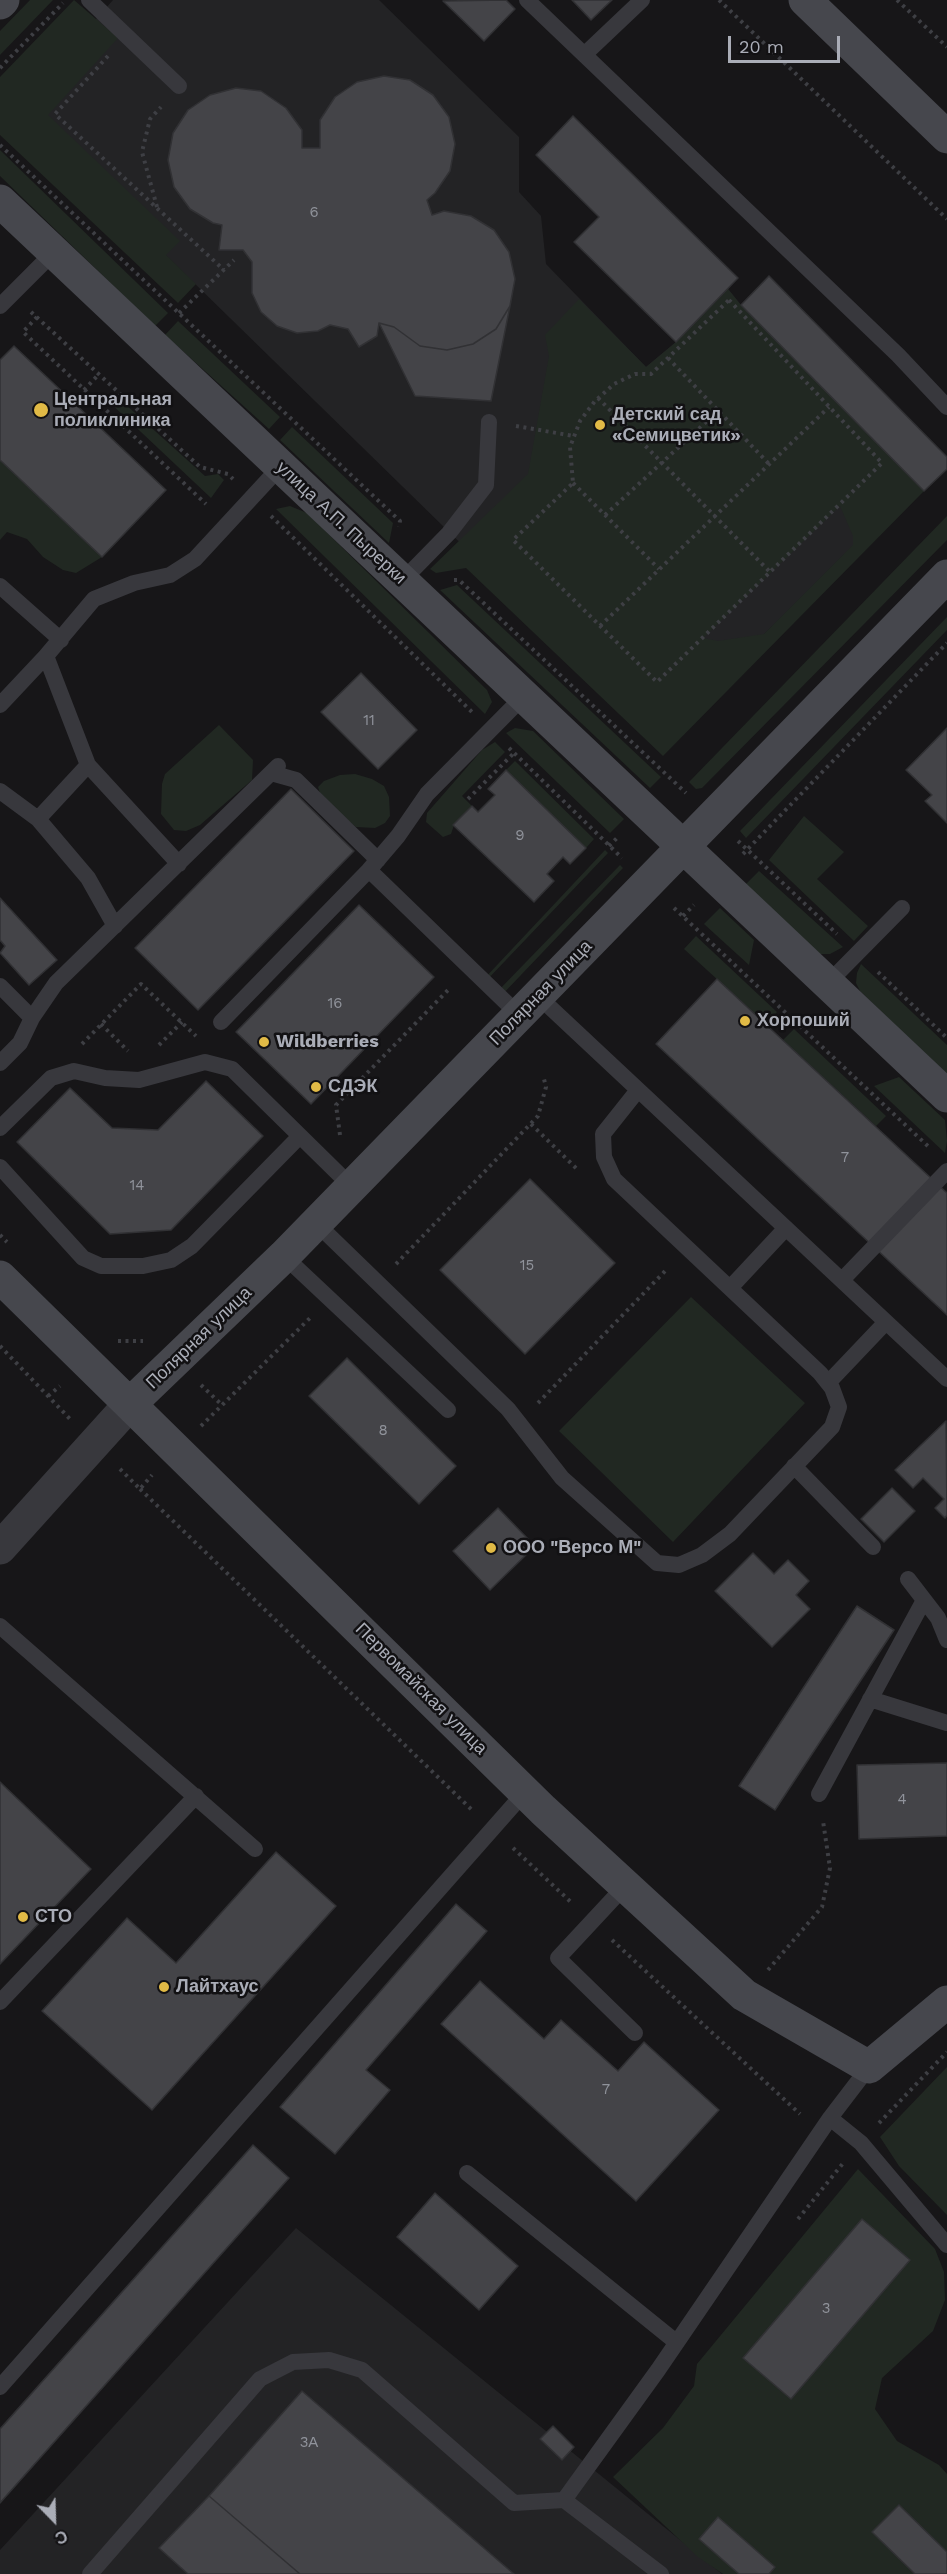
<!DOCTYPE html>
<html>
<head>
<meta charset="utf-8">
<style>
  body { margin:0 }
  #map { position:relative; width:947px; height:2574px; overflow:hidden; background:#171618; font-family:"Work Sans",sans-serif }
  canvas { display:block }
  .north { position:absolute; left:24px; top:2490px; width:60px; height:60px; -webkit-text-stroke:4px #121113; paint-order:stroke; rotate:157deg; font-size:16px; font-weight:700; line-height:24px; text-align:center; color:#aaadb7 }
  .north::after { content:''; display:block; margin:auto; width:21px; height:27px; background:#aaadb7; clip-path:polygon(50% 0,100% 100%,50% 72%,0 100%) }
  .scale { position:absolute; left:728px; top:36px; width:112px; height:27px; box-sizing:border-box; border:3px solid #aaadb7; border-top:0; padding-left:8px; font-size:18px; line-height:21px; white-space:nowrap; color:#aaadb7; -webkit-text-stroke:4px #121113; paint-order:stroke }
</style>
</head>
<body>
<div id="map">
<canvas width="947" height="2574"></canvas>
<div class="north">С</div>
<div class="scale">20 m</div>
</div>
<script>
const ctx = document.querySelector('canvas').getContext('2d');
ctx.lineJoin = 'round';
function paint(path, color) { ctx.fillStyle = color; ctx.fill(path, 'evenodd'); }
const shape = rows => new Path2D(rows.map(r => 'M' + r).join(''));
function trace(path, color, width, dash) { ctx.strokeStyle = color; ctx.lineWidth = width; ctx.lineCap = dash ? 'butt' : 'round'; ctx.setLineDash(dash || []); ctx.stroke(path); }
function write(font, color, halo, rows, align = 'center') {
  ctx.font = font + ' "Work Sans",sans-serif'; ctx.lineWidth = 5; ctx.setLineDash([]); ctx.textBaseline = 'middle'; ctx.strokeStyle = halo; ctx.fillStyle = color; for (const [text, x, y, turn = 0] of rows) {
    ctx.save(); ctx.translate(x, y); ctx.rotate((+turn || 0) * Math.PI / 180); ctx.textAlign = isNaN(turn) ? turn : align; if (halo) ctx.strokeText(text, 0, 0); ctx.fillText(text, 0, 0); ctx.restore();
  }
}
const built = shape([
  [113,0,379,0,519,137,519,192,541,216,546,264,646,367,676,342,728,289,741,305,916,483,660,738,16,109],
  [296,2228,722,2574,0,2574,0,2550]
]);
const green = shape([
  [30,0,53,0,0,55,0,31],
  [74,0,118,38,48,115,180,241,166,255,196,284,178,303,0,135,0,77],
  [0,150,168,313,155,326,0,176],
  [728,289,741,305,924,491,663,756,466,568,436,573,430,569,528,474,549,356,545,335,579,299,646,367,676,342],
  [840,506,853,536,853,545,764,634,718,641,703,638],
  [178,321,280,417,269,429,165,335],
  [114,394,205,476,218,474,224,480,211,498,107,400],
  [292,427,393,523,389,543,280,440],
  [0,460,102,557,76,573,63,570,43,557,27,539,7,532,0,540],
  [290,506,307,513,487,690,492,702,485,714,276,509],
  [947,516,947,540,702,788,696,789,689,782],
  [457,585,661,777,650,788,440,590],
  [947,617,947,630,746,838,740,831],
  [219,725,253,760,252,780,200,825,186,831,174,830,161,814,162,784,165,774],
  [515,728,533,731,624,819,610,833,506,733],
  [495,742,505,752,462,796,472,806,454,825,451,834,443,837,426,822,427,813,482,750],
  [515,761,594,839,586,848,506,770],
  [355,774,372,779,384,786,389,797,390,816,385,823,375,828,356,827,322,799,318,787,324,781,340,775],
  [804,816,844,852,817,879,868,926,854,941,769,860],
  [605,850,608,853,485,982,483,980],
  [620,865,623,868,500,997,496,993],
  [759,871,843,947,830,954,820,954,745,885],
  [720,908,754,940,749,965,704,924],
  [696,936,777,1012,766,1024,684,949],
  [861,964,947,1045,947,1076,860,991,856,983,857,973],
  [794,1029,886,1116,876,1126,783,1040],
  [899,1077,945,1120,947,1141,945,1153,874,1086],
  [691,1297,805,1403,673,1542,559,1431],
  [947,2067,947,2215,899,2166,880,2137],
  [858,2169,935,2249,944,2272,945,2300,933,2331,882,2378,875,2409,897,2441,939,2465,947,2474,947,2552,899,2505,872,2532,915,2574,723,2574,698,2557,613,2477,663,2428,694,2386,697,2364]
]);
const building = shape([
  [506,0,515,9,484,41,443,1,506,0],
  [572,0,612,0,591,20,572,0],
  [384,76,410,80,433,95,449,117,455,144,450,171,435,193,427,200,432,215,444,211,471,216,494,230,509,252,515,279,510,306,496,329,473,344,447,350,420,346,394,327,379,323,377,336,359,347,348,329,330,325,318,331,297,333,277,326,261,312,252,293,252,262,243,250,219,250,222,225,213,223,190,209,174,187,168,160,173,133,188,110,210,95,236,88,261,91,286,108,302,130,302,148,320,148,320,120,335,97,357,82,384,76],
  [573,116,738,278,676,342,574,242,599,217,536,155,573,116],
  [769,276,947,457,947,469,924,491,741,305,769,276],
  [510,306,491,401,415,396,379,323,394,327,420,346,447,350,473,344,496,329,510,306],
  [14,346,166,490,102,557,0,460,0,360,14,346],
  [361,673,417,730,378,769,321,712,361,673],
  [947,728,947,823,925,801,932,795,906,770,947,728],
  [506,770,586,848,570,864,563,857,547,874,554,881,534,902,453,825,472,806,478,812,495,795,488,789,506,770],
  [291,789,354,851,198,1010,135,948,291,789],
  [0,898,57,960,29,985,0,953,5,946,0,940,0,898],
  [359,905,434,977,311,1104,236,1032,359,905],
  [717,979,947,1193,947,1315,656,1044,717,979],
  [206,1081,263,1136,171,1230,110,1234,17,1142,70,1088,112,1128,158,1130,206,1081],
  [530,1179,615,1263,525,1354,440,1270,530,1179],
  [347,1358,456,1466,419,1504,309,1396,347,1358],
  [946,1421,947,1515,945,1518,935,1508,944,1499,923,1478,913,1488,895,1470,946,1421],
  [892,1488,915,1511,884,1542,861,1519,892,1488],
  [498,1508,528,1539,521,1545,529,1552,490,1590,453,1551,498,1508],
  [753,1553,774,1574,788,1560,809,1581,796,1595,810,1609,772,1647,715,1591,753,1553],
  [857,1606,894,1630,775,1810,739,1786,857,1606],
  [947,1763,947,1836,859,1839,857,1765,947,1763],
  [0,1782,91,1869,0,1964,0,1782],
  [276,1852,336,1906,152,2110,42,2011,127,1918,176,1963,276,1852],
  [456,1904,487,1931,366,2070,390,2090,335,2154,280,2107,456,1904],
  [480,1981,544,2039,561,2020,618,2071,644,2042,719,2110,636,2201,441,2024,480,1981],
  [253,2145,289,2178,0,2503,0,2429,253,2145],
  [435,2193,518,2266,479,2310,397,2237,435,2193],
  [862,2219,910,2260,791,2399,743,2358,862,2219],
  [302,2391,514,2574,300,2574,209,2496,302,2391],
  [553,2426,574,2447,562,2460,540,2439,553,2426],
  [209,2496,300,2574,188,2574,159,2548,209,2496],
  [899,2505,947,2552,947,2574,915,2574,872,2532,899,2505],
  [718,2517,775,2567,769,2574,739,2574,699,2539,718,2517]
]);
const path = shape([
  [719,0,947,219],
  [897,0,947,47],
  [108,56,55,114,224,270],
  [0,68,63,3],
  [0,145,400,521,399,527],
  [157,207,142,152,150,119,161,107],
  [729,300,882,463,657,682,513,540,573,483,570,447,580,421,595,401,614,384,635,374,651,374,729,300],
  [31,312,200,467,228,474,233,479],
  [179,313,234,260],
  [37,317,23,332,206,504],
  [668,358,769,464],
  [84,390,99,374],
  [598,398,770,572],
  [516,426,574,436],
  [573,483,659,569],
  [605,515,718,411],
  [271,516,472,712],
  [454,580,459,580,686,793],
  [600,626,829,407],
  [509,748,622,858],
  [468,799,514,753],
  [738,841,837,934],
  [609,846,619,836],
  [743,854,947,643],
  [674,908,931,1149],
  [683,916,694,905],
  [878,972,947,1038],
  [101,1024,128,1051],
  [82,1044,141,984,196,1036],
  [159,1045,182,1022],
  [531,1124,578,1170],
  [340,1135,336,1105,450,988],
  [0,1235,7,1242],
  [396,1264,538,1116,546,1087,544,1079],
  [118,1341,143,1341],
  [0,1346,70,1419],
  [201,1385,222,1405],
  [48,1396,60,1386],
  [538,1403,668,1268],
  [201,1426,311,1317],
  [120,1469,140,1489,152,1475],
  [140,1489,472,1810],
  [513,1848,573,1904],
  [612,1940,800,2114],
  [768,1970,822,1907,830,1868,823,1821],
  [879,2123,947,2052],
  [798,2219,844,2162]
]);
const lane = shape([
  [89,0,179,86],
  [527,0,898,355,947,407],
  [585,54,642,0],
  [0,306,54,252],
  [403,580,449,533,486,485,489,422],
  [0,586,61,640],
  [0,705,46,656],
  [271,773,296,780,378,860],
  [0,791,38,819,88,878,115,926],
  [38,819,88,765],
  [179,864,88,765,46,656,94,599,134,583,170,575,195,559,280,467],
  [369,870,398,836,427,794,523,697],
  [827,984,902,908],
  [0,986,32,1018],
  [538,996,947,1379],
  [221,1022,369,870,519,1015],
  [0,1063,20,1043,32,1018,56,983,278,766],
  [0,1128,51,1078,74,1071,105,1078,139,1080,205,1062,232,1069,352,1187],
  [0,1167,83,1258,101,1266,143,1266,171,1260,192,1246,300,1136],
  [316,1223,508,1409,562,1478,657,1563,679,1565,702,1555,730,1534,832,1427,839,1407,832,1388,820,1373,614,1179,604,1157,603,1134,638,1090],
  [284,1256,448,1410],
  [842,1280,947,1171],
  [730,1288,786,1228],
  [828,1383,886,1322],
  [794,1466,873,1547],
  [908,1579,938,1618,947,1640],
  [0,1626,255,1849],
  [870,1699,947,1723],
  [819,1794,924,1600],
  [625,1886,558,1958,635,2033],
  [0,2002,196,1796],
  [830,2118,861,2143,947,2245],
  [467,2173,676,2342],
  [0,2387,525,1792],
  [564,2500,661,2574],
  [90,2574,260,2379,293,2362,329,2360,362,2370,514,2503,564,2500,658,2370,830,2118,869,2067]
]);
const street = shape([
  [0,1548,130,1404]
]);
const secondary = shape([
  [805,0,947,137],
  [0,3,3,0],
  [0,201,947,1096],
  [0,1277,543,1810,744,1995,869,2067,947,2002],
  [130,1404,284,1256,947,576]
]);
const markers = [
  [41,410,8,"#e1ba46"],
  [600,425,6,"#e1ba46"],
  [745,1021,6,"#e1ba46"],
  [264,1042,6,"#e1ba46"],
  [316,1087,6,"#e1ba46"],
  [491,1548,6,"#e1ba46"],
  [23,1917,6,"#e1ba46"],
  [164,1987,6,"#e1ba46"]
];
const numberNames = [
  ["6",314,213],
  ["11",369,721],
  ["9",520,836],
  ["16",335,1004],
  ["7",845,1158],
  ["14",137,1186],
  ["15",527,1266],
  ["8",383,1431],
  ["4",902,1800],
  ["7",606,2090],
  ["3",826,2309],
  ["3А",309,2443]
];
const poiNames = [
  ["Центральная",54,400],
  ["поликлиника",54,421],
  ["Детский сад",612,415],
  ["«Семицветик»",612,436],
  ["Хорпоший",757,1021],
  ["Wildberries",276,1042],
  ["СДЭК",328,1087],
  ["ООО \"Версо М\"",503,1548],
  ["СТО",35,1917],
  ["Лайтхаус",176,1987]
];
const streetNames = [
  ["улица А.П. Пырерки",341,523,43],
  ["Полярная улица",541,993,-46],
  ["Полярная улица",199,1338,-44],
  ["Первомайская улица",421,1689,45]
];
paint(built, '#232325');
paint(green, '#212822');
paint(building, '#444448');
trace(building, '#313134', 1.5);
trace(path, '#3e3f44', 4, [3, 4.5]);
trace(lane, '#38383d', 16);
trace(street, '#38383d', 33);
trace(secondary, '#46474d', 33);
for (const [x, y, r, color] of markers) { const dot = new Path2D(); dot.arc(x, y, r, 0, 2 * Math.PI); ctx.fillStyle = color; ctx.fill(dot); trace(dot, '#121113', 2); }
write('15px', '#90939b', null, numberNames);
write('bold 18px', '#aaadb7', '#121113', poiNames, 'left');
write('18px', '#aaadb7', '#121113', streetNames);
</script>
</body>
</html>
